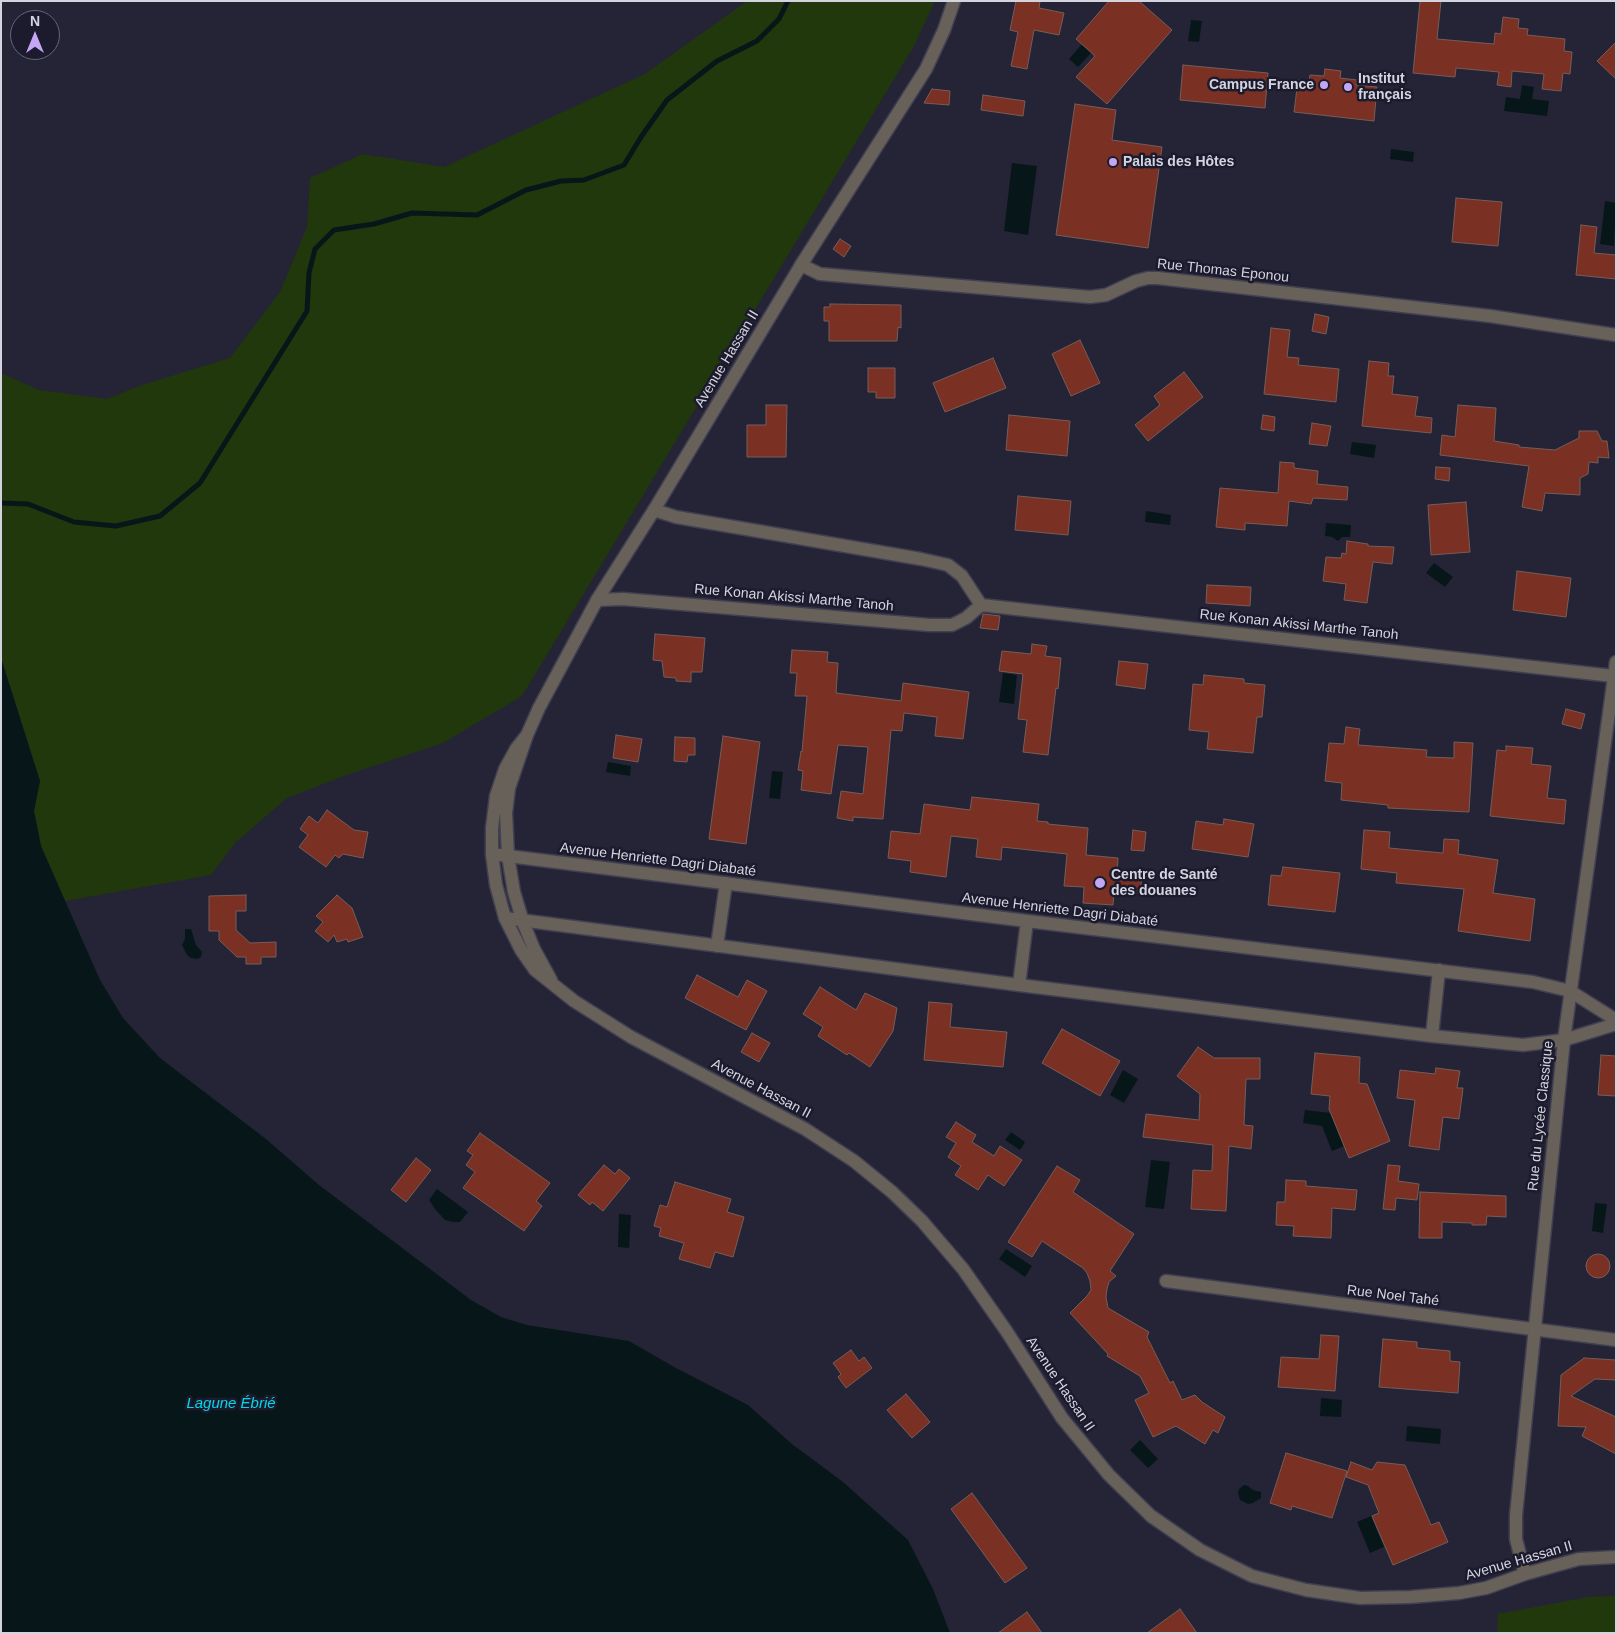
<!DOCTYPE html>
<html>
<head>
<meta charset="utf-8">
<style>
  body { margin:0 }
  #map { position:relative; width:1617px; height:1634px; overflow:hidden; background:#252437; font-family:Helvetica,sans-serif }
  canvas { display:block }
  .frame { position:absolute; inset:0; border:2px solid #d4d4e1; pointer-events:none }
  .north { position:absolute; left:10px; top:10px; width:50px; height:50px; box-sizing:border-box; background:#1c1b2d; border:1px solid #666575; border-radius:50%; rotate:0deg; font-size:14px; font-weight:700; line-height:20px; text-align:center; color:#d4d4e1 }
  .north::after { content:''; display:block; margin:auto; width:18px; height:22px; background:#c3a7f2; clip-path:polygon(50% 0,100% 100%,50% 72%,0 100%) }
</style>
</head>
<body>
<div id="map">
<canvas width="1617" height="1634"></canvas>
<div class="frame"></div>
<div class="north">N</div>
</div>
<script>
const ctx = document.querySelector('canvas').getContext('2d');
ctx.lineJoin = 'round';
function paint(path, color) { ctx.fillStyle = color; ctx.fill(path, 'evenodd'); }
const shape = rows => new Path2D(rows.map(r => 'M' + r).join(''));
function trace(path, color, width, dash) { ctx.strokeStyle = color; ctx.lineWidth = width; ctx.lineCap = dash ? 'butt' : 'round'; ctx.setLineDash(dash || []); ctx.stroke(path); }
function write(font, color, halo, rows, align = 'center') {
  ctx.font = font + ' Helvetica,sans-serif'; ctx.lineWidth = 5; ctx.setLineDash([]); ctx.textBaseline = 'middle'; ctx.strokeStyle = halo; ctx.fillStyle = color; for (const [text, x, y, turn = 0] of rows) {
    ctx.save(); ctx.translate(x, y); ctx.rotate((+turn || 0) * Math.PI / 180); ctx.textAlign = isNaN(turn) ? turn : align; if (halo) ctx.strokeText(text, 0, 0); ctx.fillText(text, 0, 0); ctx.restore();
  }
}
const green = shape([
  [747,1,935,1,914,46,522,696,443,743,352,773,287,798,235,843,211,875,65,901,41,846,34,811,40,781,1,658,1,373,39,390,107,399,142,385,230,358,280,292,307,227,310,178,363,154,444,167,645,74],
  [1616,1596,1616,1633,1497,1633,1498,1614,1588,1597]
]);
const water = shape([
  [1191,20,1202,21,1199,42,1188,41],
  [1082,44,1092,52,1078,67,1069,59],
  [1522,85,1534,87,1532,99,1549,101,1547,116,1504,111,1506,97,1520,99],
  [1391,149,1414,152,1413,162,1390,159],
  [1012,163,1037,166,1028,235,1004,231],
  [1605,201,1616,203,1614,246,1600,244],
  [1352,442,1376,445,1374,458,1350,454],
  [1146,511,1171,515,1170,525,1145,522],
  [1326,523,1351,525,1350,537,1342,537,1338,541,1332,537,1325,536],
  [1434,563,1453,577,1445,587,1426,573],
  [1,658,40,781,34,811,41,846,100,980,123,1018,160,1058,266,1139,319,1185,471,1300,501,1317,527,1325,629,1341,676,1368,748,1405,792,1444,843,1482,908,1540,933,1589,950,1633,1,1633],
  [1003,673,1017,675,1014,704,999,702],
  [608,762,631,766,630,776,606,772],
  [772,771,783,772,780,799,769,798],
  [185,929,191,929,196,945,202,952,201,957,197,959,191,958,187,955,182,945,185,939],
  [1123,1070,1138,1079,1124,1103,1110,1095],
  [1305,1110,1331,1113,1344,1146,1332,1151,1322,1126,1303,1123],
  [1011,1132,1025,1142,1020,1150,1005,1140],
  [1151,1160,1170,1162,1164,1209,1145,1207],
  [437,1189,468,1212,460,1222,453,1222,445,1220,435,1209,429,1200],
  [1595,1203,1607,1204,1603,1233,1592,1231],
  [619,1214,631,1215,629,1248,618,1247],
  [1006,1249,1032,1266,1025,1277,999,1259],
  [1321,1398,1342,1400,1341,1417,1320,1416],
  [1407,1426,1441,1429,1440,1444,1406,1441],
  [1140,1440,1158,1459,1148,1468,1130,1450],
  [1244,1485,1248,1486,1253,1490,1261,1492,1261,1498,1253,1503,1248,1504,1240,1500,1238,1493,1239,1489],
  [1371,1516,1384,1547,1370,1553,1357,1522]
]);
const stream = shape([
  [1,503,28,504,74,522,116,526,160,516,200,483,307,311,309,273,315,249,334,230,374,224,412,213,477,215,526,190,561,181,584,180,624,165,641,137,667,100,717,61,757,41,779,19,788,1]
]);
const building = shape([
  [1016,1,1040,1,1039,8,1064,13,1059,35,1034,30,1027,69,1011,66,1018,32,1010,30,1016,1],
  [1109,1,1139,1,1172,30,1107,104,1076,77,1095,56,1076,39,1109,1],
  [1420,1,1441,1,1437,39,1494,44,1495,33,1501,34,1503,17,1519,19,1518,28,1528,29,1527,35,1565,39,1564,51,1572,52,1570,74,1563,73,1561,91,1542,89,1544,74,1512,71,1511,87,1497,85,1499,72,1456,68,1455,77,1413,73,1420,1],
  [1616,42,1616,79,1597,61,1616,42],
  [1183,65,1268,73,1265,108,1180,100,1183,65],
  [1325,69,1341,71,1340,78,1357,80,1356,85,1377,87,1374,121,1294,112,1298,80,1309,81,1310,75,1324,76,1325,69],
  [932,89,950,91,949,105,924,103,932,89],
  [983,95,1025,101,1023,116,981,110,983,95],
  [1075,104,1116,110,1112,140,1162,147,1148,248,1056,235,1075,104],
  [1456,198,1502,202,1498,246,1452,242,1456,198],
  [1581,225,1597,227,1594,253,1616,255,1616,279,1576,275,1581,225],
  [840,239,851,246,844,257,833,249,840,239],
  [830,304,901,305,901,328,898,327,897,341,829,341,829,321,824,321,824,307,830,307,830,304],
  [1315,314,1329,317,1326,334,1312,331,1315,314],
  [1271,328,1290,330,1287,357,1299,358,1298,365,1339,369,1336,402,1264,394,1271,328],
  [1080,340,1100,383,1071,396,1052,354,1080,340],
  [993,358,1006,388,945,412,933,383,993,358],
  [1369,361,1389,363,1388,376,1394,376,1392,394,1418,397,1415,416,1432,418,1431,433,1362,426,1369,361],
  [868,368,895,368,895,398,876,398,876,392,868,392,868,368],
  [1184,372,1203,397,1148,441,1135,425,1160,405,1154,396,1184,372],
  [766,405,787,405,786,457,747,457,747,425,766,425,766,405],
  [1458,405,1496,408,1494,441,1519,445,1519,447,1555,450,1579,438,1579,431,1597,431,1602,441,1607,441,1609,458,1598,457,1598,463,1589,462,1588,474,1580,478,1580,495,1545,493,1542,511,1522,507,1529,466,1440,455,1442,435,1455,437,1458,405],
  [1009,415,1070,421,1067,456,1006,450,1009,415],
  [1263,415,1275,417,1274,431,1261,429,1263,415],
  [1312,423,1331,426,1327,446,1309,444,1312,423],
  [1280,462,1294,463,1294,468,1318,471,1317,484,1348,487,1347,500,1313,498,1311,504,1289,501,1287,526,1245,523,1245,530,1216,527,1220,488,1278,493,1280,462],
  [1436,467,1450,468,1449,481,1435,479,1436,467],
  [1018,496,1071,501,1068,535,1015,530,1018,496],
  [1466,502,1470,552,1431,555,1428,505,1466,502],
  [1347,541,1368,544,1368,546,1394,547,1392,564,1373,562,1367,603,1344,600,1346,584,1323,581,1326,557,1341,558,1342,553,1346,554,1347,541],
  [1517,571,1571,578,1566,617,1513,610,1517,571],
  [1207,585,1251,587,1250,606,1206,603,1207,585],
  [983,614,1000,616,998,630,980,628,983,614],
  [655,634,705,638,702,672,691,672,691,682,676,681,676,678,664,677,662,661,653,660,655,634],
  [1032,644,1047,646,1045,656,1061,658,1058,689,1056,688,1048,755,1023,752,1027,720,1018,719,1023,674,999,671,1002,651,1031,654,1032,644],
  [792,650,828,652,827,662,838,663,836,693,901,701,903,683,969,692,963,739,935,736,937,717,904,713,902,731,891,730,883,819,853,817,853,821,837,818,841,791,863,794,868,747,838,745,831,794,801,790,803,771,798,770,801,751,802,752,807,696,795,696,797,673,790,673,792,650],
  [1119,661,1148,664,1145,689,1116,685,1119,661],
  [1204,675,1244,679,1244,683,1265,685,1262,717,1257,717,1253,753,1207,749,1209,732,1189,730,1193,684,1203,685,1204,675],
  [1566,709,1585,714,1581,729,1562,724,1566,709],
  [1346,727,1360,729,1358,745,1427,750,1426,757,1454,758,1454,742,1473,743,1469,812,1388,808,1388,805,1341,800,1342,783,1325,781,1329,743,1344,744,1346,727],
  [616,735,642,739,638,762,613,758,616,735],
  [723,736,760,742,746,844,709,839,723,736],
  [675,737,695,738,695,755,688,755,687,762,674,761,675,737],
  [1506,746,1533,748,1531,764,1551,766,1547,798,1566,800,1564,824,1490,816,1497,750,1506,751,1506,746],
  [972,797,1039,804,1037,821,1048,822,1048,824,1088,828,1086,855,1118,858,1117,874,1142,876,1140,893,1114,891,1113,905,1083,903,1084,887,1064,886,1067,854,1002,847,1001,860,976,857,978,839,951,836,946,877,910,872,911,861,888,858,891,831,920,834,924,804,970,810,972,797],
  [327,810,354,830,368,832,363,858,343,854,339,858,335,855,326,867,299,847,308,835,300,829,309,816,318,823,327,810],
  [1224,819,1254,824,1248,857,1192,849,1196,821,1223,825,1224,819],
  [1133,830,1146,832,1144,851,1131,850,1133,830],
  [1364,830,1390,832,1389,848,1443,853,1444,839,1459,840,1458,854,1498,860,1493,893,1535,899,1530,941,1458,931,1464,889,1396,883,1397,873,1361,869,1364,830],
  [1283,867,1340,873,1335,912,1268,905,1271,875,1281,876,1283,867],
  [246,895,246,911,236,911,236,930,250,943,276,942,276,957,261,957,261,964,246,964,246,957,237,957,219,940,219,931,209,931,209,896,246,895],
  [337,895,352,908,363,937,348,942,347,939,337,942,334,935,328,942,315,931,323,922,316,916,337,895],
  [697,975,738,997,747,980,767,991,746,1030,685,998,697,975],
  [820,987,856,1010,865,993,897,1008,893,1031,870,1067,849,1053,847,1055,818,1036,823,1027,803,1014,820,987],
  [929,1002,952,1004,950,1027,1007,1032,1003,1067,924,1060,929,1002],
  [1062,1029,1120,1061,1100,1096,1042,1063,1062,1029],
  [752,1033,770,1043,759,1062,741,1052,752,1033],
  [1198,1047,1214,1058,1260,1058,1260,1079,1246,1079,1244,1125,1253,1126,1251,1149,1229,1146,1226,1211,1191,1209,1193,1170,1212,1171,1213,1145,1143,1137,1146,1114,1199,1120,1200,1094,1177,1076,1198,1047],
  [1315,1053,1360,1057,1359,1083,1367,1084,1390,1141,1349,1158,1329,1109,1330,1096,1311,1094,1315,1053],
  [1601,1055,1616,1056,1616,1096,1598,1095,1601,1055],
  [1436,1068,1460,1071,1457,1088,1463,1088,1459,1119,1443,1117,1439,1150,1409,1146,1415,1100,1397,1098,1400,1070,1435,1074,1436,1068],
  [956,1122,976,1135,972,1142,994,1156,1000,1146,1022,1160,1004,1186,988,1175,978,1190,955,1175,961,1166,948,1157,956,1143,946,1137,956,1122],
  [480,1133,550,1183,536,1201,542,1206,524,1231,463,1188,475,1172,466,1165,473,1155,467,1151,480,1133],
  [416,1158,431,1170,406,1202,391,1190,416,1158],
  [604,1165,615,1174,619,1169,630,1178,603,1211,592,1202,590,1205,578,1195,604,1165],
  [1388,1165,1400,1166,1398,1181,1419,1184,1417,1200,1396,1198,1395,1210,1383,1209,1388,1165],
  [1057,1166,1080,1180,1073,1192,1134,1234,1110,1271,1116,1276,1109,1282,1107,1289,1106,1297,1108,1308,1149,1332,1147,1337,1170,1383,1173,1381,1182,1400,1195,1395,1202,1402,1225,1417,1218,1433,1213,1430,1205,1444,1176,1426,1153,1437,1135,1400,1149,1393,1140,1376,1107,1356,1108,1354,1070,1313,1087,1296,1091,1290,1090,1281,1087,1273,1083,1268,1042,1241,1032,1257,1008,1242,1057,1166],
  [1286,1180,1306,1181,1306,1186,1357,1190,1355,1210,1332,1208,1331,1238,1293,1236,1294,1226,1276,1225,1277,1202,1285,1202,1286,1180],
  [675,1182,731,1199,727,1212,744,1217,733,1257,715,1252,710,1268,679,1259,684,1243,659,1236,661,1228,654,1226,660,1205,667,1207,675,1182],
  [1420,1192,1506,1196,1506,1217,1487,1216,1486,1225,1472,1225,1472,1223,1442,1222,1442,1238,1419,1238,1420,1192],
  '1586 1266a12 12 0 1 1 24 0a12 12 0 1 1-24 0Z',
  [1321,1335,1339,1336,1335,1391,1278,1387,1281,1357,1319,1359,1321,1335],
  [1383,1339,1417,1342,1417,1348,1450,1351,1450,1361,1460,1362,1458,1393,1379,1387,1383,1339],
  [851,1350,859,1361,864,1357,872,1368,846,1388,838,1377,841,1374,833,1363,851,1350],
  [1584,1358,1616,1360,1616,1380,1595,1379,1571,1396,1616,1417,1616,1454,1582,1436,1586,1427,1558,1426,1561,1375,1584,1358],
  [906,1394,930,1422,912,1438,887,1410,906,1394],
  [1286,1453,1347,1471,1332,1518,1292,1506,1291,1510,1270,1503,1286,1453],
  [1351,1462,1372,1470,1377,1462,1405,1465,1431,1525,1439,1522,1448,1542,1393,1565,1372,1516,1379,1513,1368,1485,1346,1477,1351,1462],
  [972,1493,1027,1568,1005,1583,951,1509,972,1493],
  [1180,1609,1197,1633,1147,1633,1180,1609],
  [1027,1612,1042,1633,998,1633,1027,1612]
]);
const minor = shape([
  [801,265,820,274,1090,297,1106,295,1136,281,1148,278,1158,278,1490,316,1616,335],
  [654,510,676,517,921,559,948,565,962,576,981,605],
  [597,600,623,599,929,625,952,625,966,618,981,605,1613,676],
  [492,854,1027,921,1533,982,1570,991,1616,1020],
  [505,918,1019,985,1432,1036,1523,1045,1564,1040,1616,1024],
  [717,946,726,883],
  [1019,985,1027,921],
  [1432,1036,1439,970],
  [1166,1281,1616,1340]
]);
const tertiary = shape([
  [527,735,516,749,505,769,496,796,492,828,492,854,496,885,505,918,521,950,535,970,574,1001,631,1037,805,1129,854,1161,892,1192,922,1221,963,1269,1007,1332,1062,1418,1109,1475,1151,1516,1200,1550,1252,1576,1306,1590,1360,1598,1410,1597,1459,1593,1486,1588,1525,1574,1579,1559,1616,1557],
  [551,980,534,949,523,922,514,892,508,856,506,813,509,788,527,735,539,708,597,600,654,510,801,265,926,69,944,30,954,1],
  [1525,1574,1516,1539,1516,1515,1564,1040,1616,662]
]);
const markers = [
  [1324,85,5,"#c3a7f2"],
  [1348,87,5,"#c3a7f2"],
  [1113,162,5,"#c3a7f2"],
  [1100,883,6,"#c3a7f2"]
];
const poiNames = [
  ["Institut",1358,79],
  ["français",1358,95],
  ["Campus France",1314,85,"right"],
  ["Palais des Hôtes",1123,162],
  ["Centre de Santé",1111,875],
  ["des douanes",1111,891]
];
const streetNames = [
  ["Rue Thomas Eponou",1223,271,6],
  ["Avenue Hassan II",727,359,-59],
  ["Rue Konan Akissi Marthe Tanoh",794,598,5],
  ["Rue Konan Akissi Marthe Tanoh",1299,625,6],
  ["Avenue Henriette Dagri Diabaté",658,860,7],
  ["Avenue Henriette Dagri Diabaté",1060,910,7],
  ["Avenue Hassan II",761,1089,28],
  ["Rue du Lycée Classique",1541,1116,-84],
  ["Rue Noel Tahé",1393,1296,7],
  ["Avenue Hassan II",1060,1384,56],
  ["Avenue Hassan II",1519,1561,-16]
];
const waterNames = [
  ["Lagune Ébrié",231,1404]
];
paint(green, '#20380c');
paint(water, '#071719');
trace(stream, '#071719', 5);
paint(building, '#7b3024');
trace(building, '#765d58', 1);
trace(minor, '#414052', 15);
trace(tertiary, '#414052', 15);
trace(minor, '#686159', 12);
trace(tertiary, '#686159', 12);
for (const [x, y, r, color] of markers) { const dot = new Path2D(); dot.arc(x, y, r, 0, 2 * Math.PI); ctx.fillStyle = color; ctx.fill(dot); trace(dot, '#1c1b2d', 2); }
write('bold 14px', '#d4d4e1', '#1c1b2d', poiNames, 'left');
write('14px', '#d4d4e1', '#1c1b2d', streetNames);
write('italic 15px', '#00d8eb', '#1c1b2d', waterNames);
</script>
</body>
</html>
